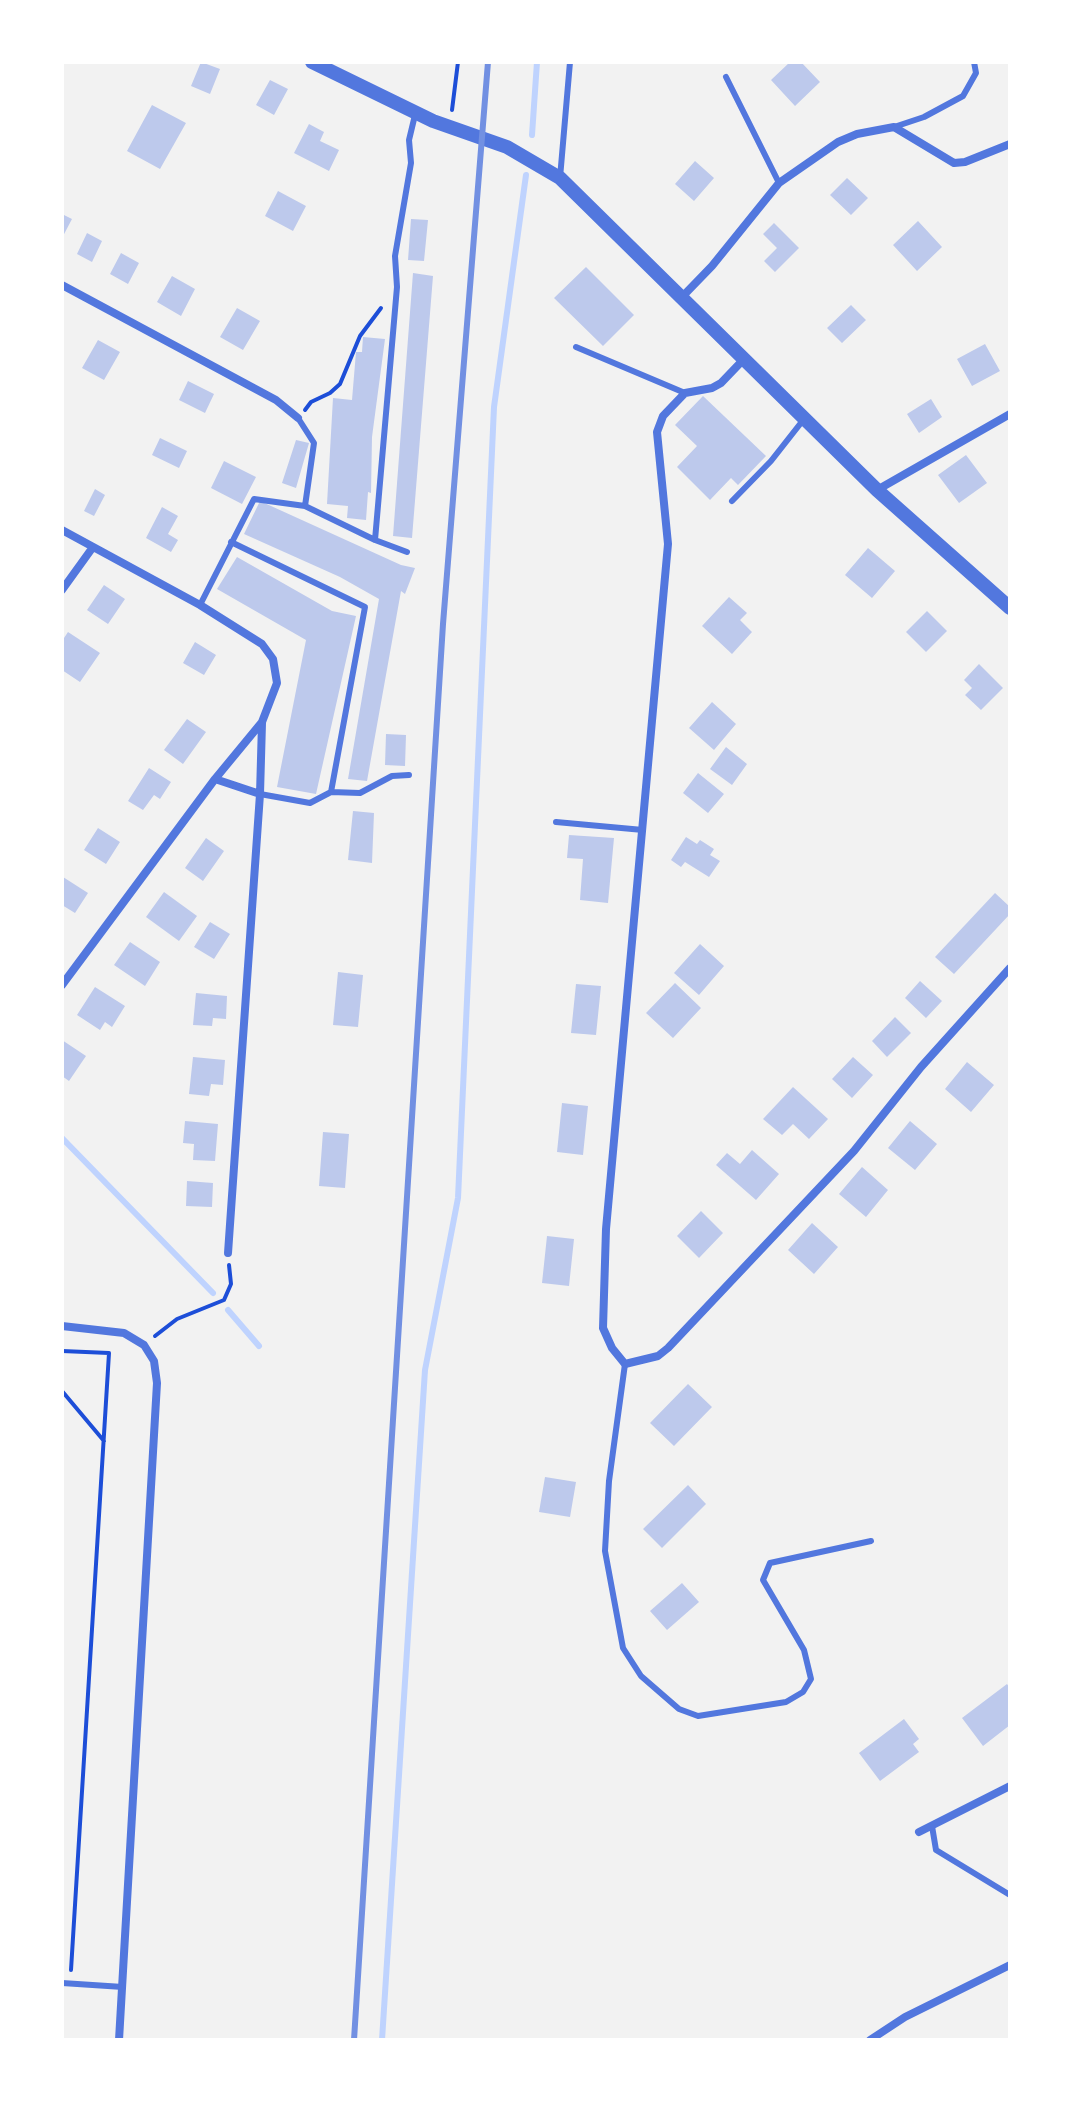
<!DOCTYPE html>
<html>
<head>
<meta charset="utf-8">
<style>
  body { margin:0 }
  #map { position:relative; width:1072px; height:2102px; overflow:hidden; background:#f2f2f2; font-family:"IBM Plex Sans",sans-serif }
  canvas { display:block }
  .frame { position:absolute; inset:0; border:64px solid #fff; pointer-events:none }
</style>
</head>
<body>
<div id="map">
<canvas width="1072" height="2102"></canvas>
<div class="frame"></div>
</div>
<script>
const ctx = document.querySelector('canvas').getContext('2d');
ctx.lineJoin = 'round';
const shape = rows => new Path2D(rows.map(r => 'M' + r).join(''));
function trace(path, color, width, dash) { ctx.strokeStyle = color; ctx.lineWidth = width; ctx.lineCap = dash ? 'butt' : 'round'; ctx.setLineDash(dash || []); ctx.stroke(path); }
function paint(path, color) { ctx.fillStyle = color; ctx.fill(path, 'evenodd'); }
const stream = shape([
  [532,135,537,62],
  [62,1138,213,1293],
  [228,1310,259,1346],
  [382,2040,425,1370,458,1198,494,407,526,175]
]);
const building = shape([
  [201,62,220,69,210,94,191,86],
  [790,62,801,62,820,82,795,106,771,80],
  [270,80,288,89,274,115,256,105],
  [152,105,186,123,160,169,127,151],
  [309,124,324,132,320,141,339,150,329,171,294,153],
  [695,161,714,178,694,201,675,184],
  [847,178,868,198,851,215,830,195],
  [278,191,306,206,293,231,265,216],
  [62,214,72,219,62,238],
  [411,219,428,220,424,261,408,260],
  [918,221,942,247,917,271,893,245],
  [774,223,799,248,775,272,764,261,777,248,763,234],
  [87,233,102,241,92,262,77,254],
  [121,253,139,263,128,284,110,274],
  [586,267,634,315,603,346,554,298],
  [413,273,433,276,412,538,393,536],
  [172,276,195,289,181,316,157,302],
  [851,305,866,320,842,343,827,328],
  [237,308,260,321,243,350,220,337],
  [363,337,385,339,372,437,371,493,368,492,366,520,347,518,348,506,327,504,333,398,352,400,356,352,362,352],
  [98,340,120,352,104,380,82,368],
  [985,344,1000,371,972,386,957,359],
  [188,381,214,394,205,413,179,400],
  [703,396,766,456,738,485,731,478,710,500,677,467,697,446,675,425],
  [931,399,942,417,919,433,907,414],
  [160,438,187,451,179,468,152,455],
  [296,440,309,443,296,488,282,483],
  [966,455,987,483,959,503,938,475],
  [224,461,256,477,242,504,211,488],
  [95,489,105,495,94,516,84,511],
  [260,501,401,565,415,568,405,594,401,591,367,781,348,779,379,599,340,577,244,534],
  [162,507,178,516,168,534,178,540,171,552,146,538],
  [868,548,895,571,872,598,845,575],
  [237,557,332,611,356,616,316,794,277,787,306,640,217,589],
  [104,585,125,599,108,624,87,610],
  [729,597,747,613,740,620,752,632,732,654,702,626],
  [927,611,947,631,926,652,906,632],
  [68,632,100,653,80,682,62,670,62,641],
  [195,642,216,655,204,675,183,663],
  [979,664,1003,688,981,710,965,695,972,688,964,680],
  [712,702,736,724,714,750,689,728],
  [187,719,206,732,183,764,164,750],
  [386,734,406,735,405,766,385,765],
  [726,747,747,764,732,785,710,769],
  [149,768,171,782,160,799,154,795,143,810,128,801],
  [698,773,724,794,708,813,683,793],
  [353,811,374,813,372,863,348,860],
  [98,828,120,842,106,864,84,850],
  [569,835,614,838,608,903,580,900,583,859,567,858],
  [686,837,697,844,700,840,714,849,710,855,720,861,709,877,685,862,681,867,671,860],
  [206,838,224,851,203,881,185,868],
  [63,877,88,893,75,913,62,905],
  [164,892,197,916,179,941,146,917],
  [995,893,1010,907,1010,914,954,974,935,957],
  [210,922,230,934,214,959,194,947],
  [130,942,160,962,145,986,114,965],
  [700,944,724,966,699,995,674,973],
  [338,972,363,975,358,1027,333,1025],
  [920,981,942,1001,926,1018,905,998],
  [675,983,701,1008,673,1038,646,1013],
  [576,984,601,986,596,1035,571,1033],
  [95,987,125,1006,112,1027,105,1022,100,1030,77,1015],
  [196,993,227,996,226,1019,213,1018,212,1026,193,1025],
  [895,1017,911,1033,887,1057,872,1041],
  [62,1040,86,1056,69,1081,62,1076],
  [193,1057,225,1060,223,1085,211,1084,209,1096,189,1094],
  [853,1057,873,1075,852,1098,832,1079],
  [967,1062,994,1085,971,1112,945,1089],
  [793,1087,828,1119,809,1139,793,1124,782,1135,763,1119],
  [562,1103,588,1106,583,1155,557,1152],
  [185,1121,218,1124,215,1161,193,1160,194,1144,183,1143],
  [910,1121,937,1144,915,1170,888,1148],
  [323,1132,349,1134,345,1188,319,1186],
  [752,1150,779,1174,756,1200,716,1165,727,1153,740,1164],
  [862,1167,888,1190,866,1217,839,1194],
  [187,1181,213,1183,212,1207,186,1206],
  [701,1211,723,1233,699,1258,677,1236],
  [812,1223,838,1247,814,1274,788,1250],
  [547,1236,574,1239,569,1286,542,1283],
  [688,1384,712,1407,674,1446,650,1423],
  [545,1477,576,1482,570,1517,539,1512],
  [688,1485,706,1504,662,1548,643,1529],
  [682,1583,699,1602,667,1630,650,1611],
  [1007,1684,1010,1688,1010,1725,983,1746,962,1718],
  [904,1719,919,1739,913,1744,919,1752,880,1781,859,1753]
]);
const path = shape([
  [452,110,458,62],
  [305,410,311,402,330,393,340,384,360,336,381,308],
  [155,1336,177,1319,224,1300,231,1284,229,1265],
  [62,1351,109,1353,71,1970],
  [62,1391,104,1441]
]);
const service = shape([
  [726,77,779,183],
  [894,127,924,117,963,96,976,73,974,62],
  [560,178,570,62],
  [576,347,685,393],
  [298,418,314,443,305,506],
  [732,501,771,461,804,419],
  [375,540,397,287,395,256,411,163,409,140,415,115],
  [231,542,365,607,331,792,310,803,260,794],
  [200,605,254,499,305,506,375,540,407,552],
  [331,792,360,793,392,776,409,775],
  [556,822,643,830],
  [625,1364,609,1481,605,1551,623,1648,641,1676,679,1709,698,1716,786,1702,803,1692,811,1679,804,1650,763,1580,770,1563,871,1541],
  [932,1826,936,1850,1010,1895],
  [62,1983,123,1987]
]);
const minor = shape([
  [62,285,276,400,298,418],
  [682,297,712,266,779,183,838,142,857,134,894,127,954,163,965,162,1010,144],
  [744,359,721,383,712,388,685,393,663,416,657,432,668,544,606,1229,603,1328,612,1348,625,1364,658,1356,668,1348,854,1151,921,1067,1010,968],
  [877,490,1010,414],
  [62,530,200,605,262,644,273,659,277,683,262,722,215,779,62,985],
  [62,590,93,547],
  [215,779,260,794],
  [228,1253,260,794,262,723],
  [62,1326,124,1333,144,1345,154,1361,157,1383,119,2040],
  [919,1832,1010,1786],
  [870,2040,905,2017,1010,1965]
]);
const tertiary = shape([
  [312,62,433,121,507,147,560,178,877,490,1010,608]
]);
const rail = shape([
  [354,2040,443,624,488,62]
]);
trace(stream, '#bfd3fe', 6);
paint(building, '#bdc9ec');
trace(path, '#1d4ed8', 4);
trace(service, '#5277de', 6);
trace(minor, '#5277de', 8);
trace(tertiary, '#5277de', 14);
trace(rail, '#7290e2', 6);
</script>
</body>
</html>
